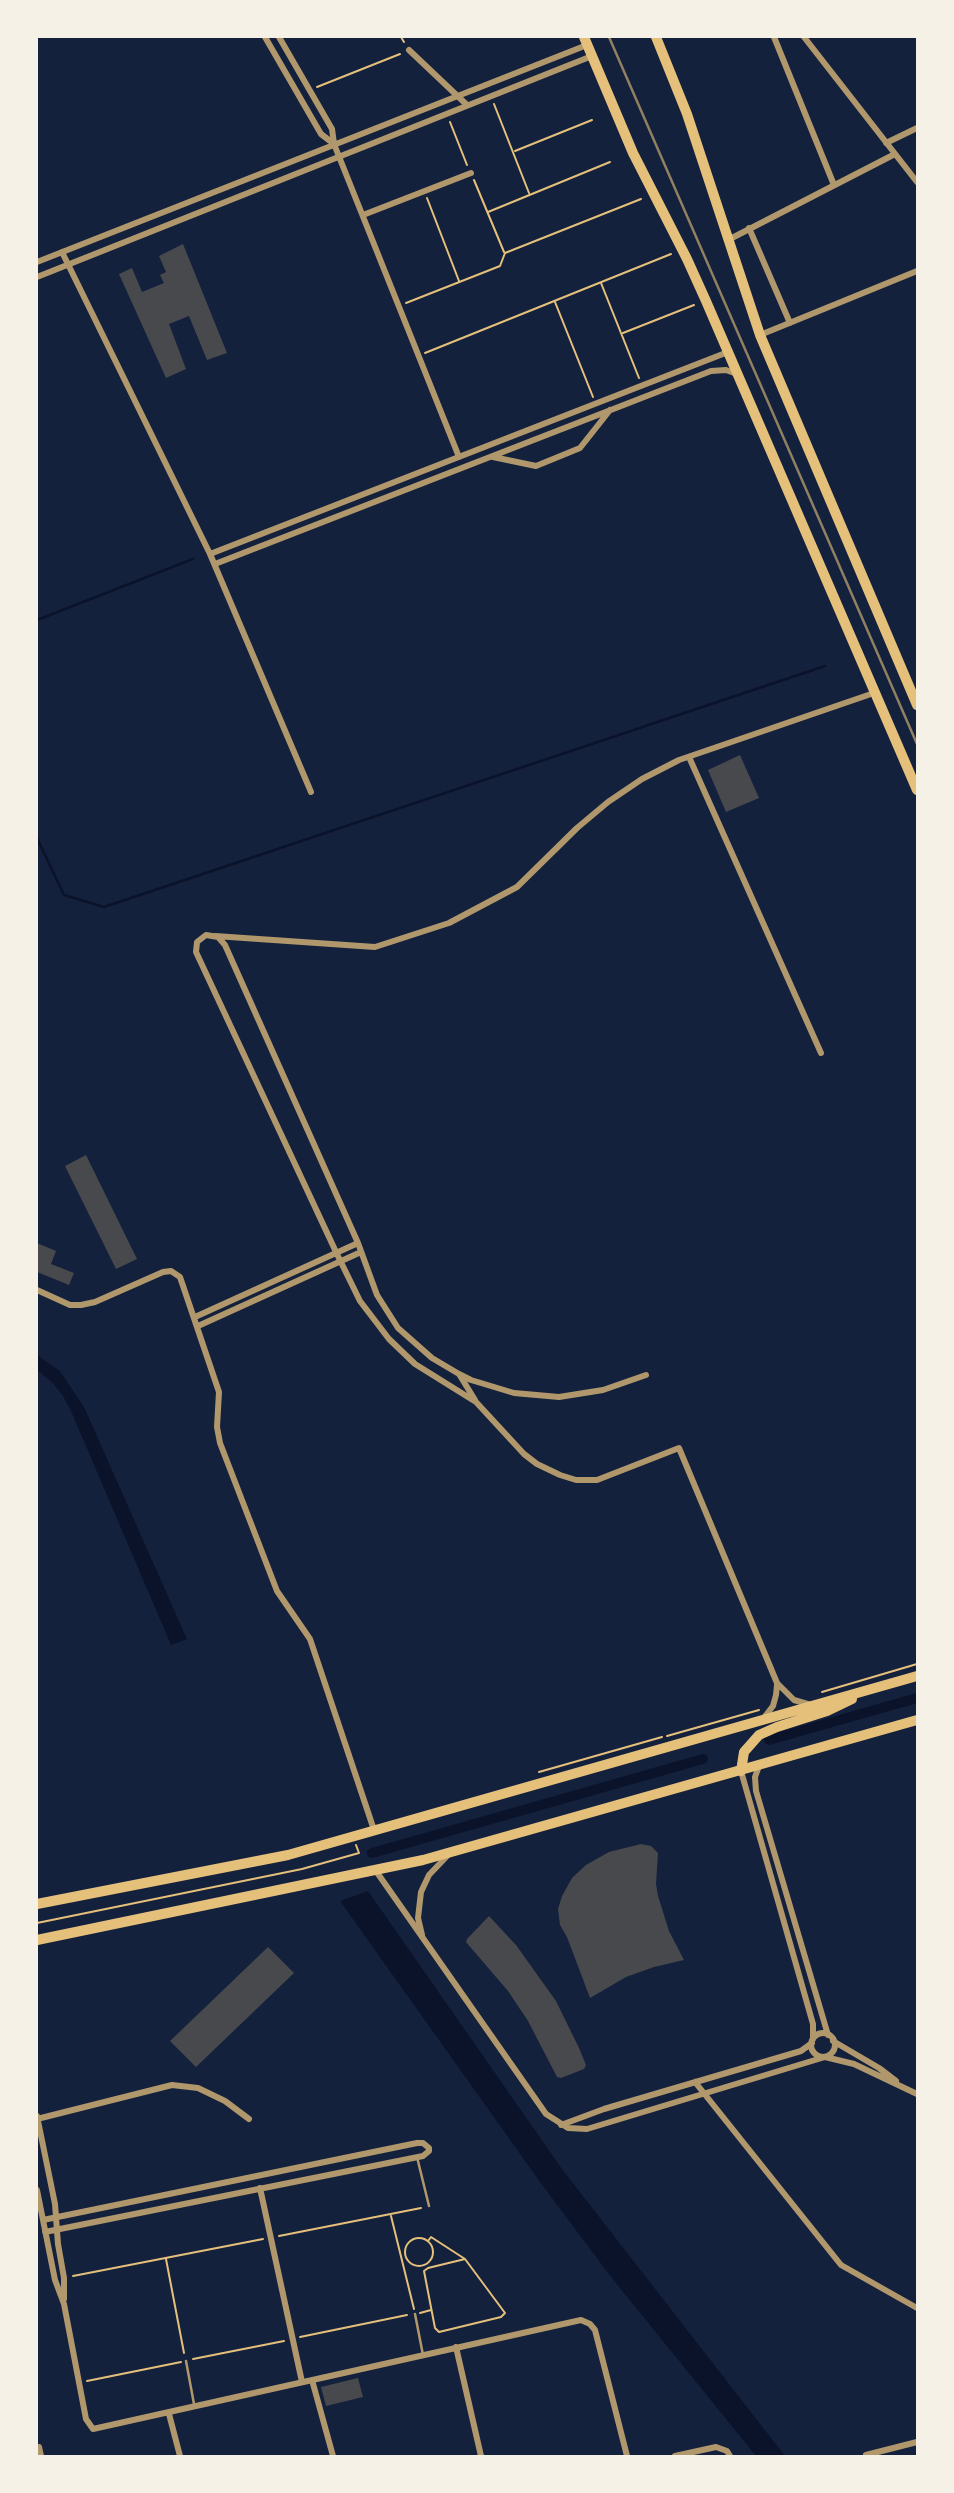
<!DOCTYPE html>
<html>
<head>
<meta charset="utf-8">
<style>
  body { margin:0 }
  #map { position:relative; width:954px; height:2493px; overflow:hidden; background:#14213d; font-family:Merriweather,serif }
  canvas { display:block }
  .frame { position:absolute; inset:0; border:38px solid #f6f1e7; pointer-events:none }
</style>
</head>
<body>
<div id="map">
<canvas width="954" height="2493"></canvas>
<div class="frame"></div>
</div>
<script>
const ctx = document.querySelector('canvas').getContext('2d');
ctx.lineJoin = 'round';
function paint(path, color) { ctx.fillStyle = color; ctx.fill(path, 'evenodd'); }
const shape = rows => new Path2D(rows.map(r => 'M' + r).join(''));
function trace(path, color, width, dash) { ctx.strokeStyle = color; ctx.lineWidth = width; ctx.lineCap = dash ? 'butt' : 'round'; ctx.setLineDash(dash || []); ctx.stroke(path); }
const water = shape([
  [37,1355,60,1371,84,1407,187,1639,171,1645,71,1411,63,1396,52,1382,37,1370],
  [368,1891,562,2169,785,2456,756,2456,611,2277,540,2182,340,1901]
]);
const stream = shape([
  [37,620,193,559],
  [37,838,64,895,104,907,825,666]
]);
const canal = shape([
  [769,1740,917,1698],
  [372,1853,703,1759]
]);
const building = shape([
  [183,244,227,353,207,360,189,316,169,324,186,369,166,378,119,274,132,268,142,292,164,283,160,275,166,272,159,256],
  [740,755,759,798,726,812,708,770],
  [86,1155,137,1259,116,1269,65,1166],
  [37,1243,56,1251,51,1264,74,1273,69,1285,37,1272],
  [641,1844,651,1846,658,1853,656,1884,658,1896,669,1931,684,1960,654,1967,626,1977,590,1998,567,1937,560,1925,558,1909,562,1896,572,1878,586,1865,609,1852],
  [489,1916,516,1945,556,2001,579,2048,586,2065,584,2069,561,2078,557,2077,528,2021,508,1991,466,1942,467,1939],
  [268,1947,294,1973,196,2067,170,2041],
  [358,2378,363,2397,326,2406,321,2387]
]);
const path = shape([
  [401,37,404,42],
  [317,87,400,54],
  [494,104,529,193],
  [450,122,467,165],
  [515,151,592,120],
  [474,180,504,252],
  [427,198,459,281],
  [488,212,610,162],
  [601,283,639,378],
  [555,302,593,397],
  [406,303,500,266,505,253,641,199],
  [623,333,694,305],
  [425,353,671,254],
  [822,1692,917,1664],
  [667,1736,759,1710],
  [539,1772,662,1737],
  [37,1923,302,1869,359,1853,356,1845],
  [391,2216,414,2309],
  [279,2236,421,2208],
  '405 2252a14 14 0 1 1 28 0a14 14 0 1 1-28 0Z',
  [428,2241,431,2237,465,2259,505,2313,501,2317,439,2332,435,2328,424,2271,428,2268,465,2259],
  [166,2259,184,2353],
  [73,2276,263,2239],
  [420,2313,431,2310],
  [300,2337,407,2315],
  [193,2359,284,2341],
  [87,2381,181,2362]
]);
const service = shape([
  [417,2157,429,2206],
  [415,2314,423,2355],
  [186,2361,194,2404]
]);
const minor = shape([
  [265,37,321,134,334,144],
  [279,37,332,129,334,144,459,457],
  [774,37,834,185],
  [804,37,917,182],
  [409,50,467,105],
  [886,143,917,128],
  [363,215,471,173],
  [749,228,790,323],
  [728,240,895,154],
  [62,252,210,554,311,792],
  [37,262,587,45],
  [37,277,592,56],
  [760,335,917,271],
  [493,457,536,466,580,448,610,410],
  [210,554,728,352],
  [215,564,711,371,726,370,737,374],
  [689,757,821,1053],
  [215,936,375,947,449,923,517,887,577,828,608,802,642,779,679,760,874,693],
  [37,1290,70,1305,81,1305,95,1302,163,1272,171,1271,180,1277,219,1392,217,1427,220,1443,277,1591,310,1639,374,1830],
  [195,1317,358,1243],
  [198,1326,361,1252],
  [459,1374,475,1400],
  [646,1375,603,1390,559,1397,514,1393,471,1380,459,1374,432,1358,398,1328,377,1295,358,1243,225,945,218,937,206,935,197,942,196,952,336,1252,360,1301,389,1339,415,1364,476,1402,524,1454,537,1464,560,1475,576,1480,597,1480,679,1448,777,1683,794,1700,811,1705],
  [763,1719,773,1706,776,1695,777,1685],
  [759,1766,755,1777,756,1791,828,2035],
  [741,1771,813,2024,813,2039],
  [376,1871,546,2114,568,2128,587,2129,825,2057,854,2064,917,2094],
  [422,1935,418,1918,421,1892,429,1875,448,1855],
  '811 2045a12 12 0 1 1 24 0a12 12 0 1 1-24 0Z',
  [833,2041,879,2068,896,2081],
  [695,2082,841,2265,917,2308],
  [37,2116,55,2204,58,2244,64,2278,64,2299],
  [37,2119,172,2085,198,2088,225,2101,249,2119],
  [561,2125,604,2109,801,2051,812,2043],
  [260,2188,302,2382],
  [37,2190,55,2280,64,2304,86,2419,93,2429,581,2320,590,2324,595,2330,627,2456],
  [43,2220,417,2143,423,2143,429,2148,429,2151,423,2156,45,2232],
  [456,2347,481,2456],
  [312,2380,333,2456],
  [169,2414,180,2456],
  [39,2447,41,2456],
  [866,2455,917,2442],
  [675,2456,716,2447,727,2451,730,2456]
]);
const primary = shape([
  [584,37,633,153,687,259,706,301,917,790],
  [656,37,687,114,760,335,917,705],
  [741,1771,744,1752,759,1735,777,1727,827,1711,852,1699],
  [37,1904,288,1855,917,1676],
  [37,1940,423,1860,917,1720]
]);
const rail = shape([
  [609,37,917,744]
]);
paint(water, '#0b132b');
trace(stream, '#0b132b', 2.5);
trace(canal, '#0b132b', 10);
paint(building, '#48494c');
trace(path, '#e5c07b', 2);
trace(service, '#b1986c', 2.5);
trace(minor, '#b1986c', 6);
trace(primary, '#e5c07b', 10);
trace(rail, '#918062', 2.5);
</script>
</body>
</html>
